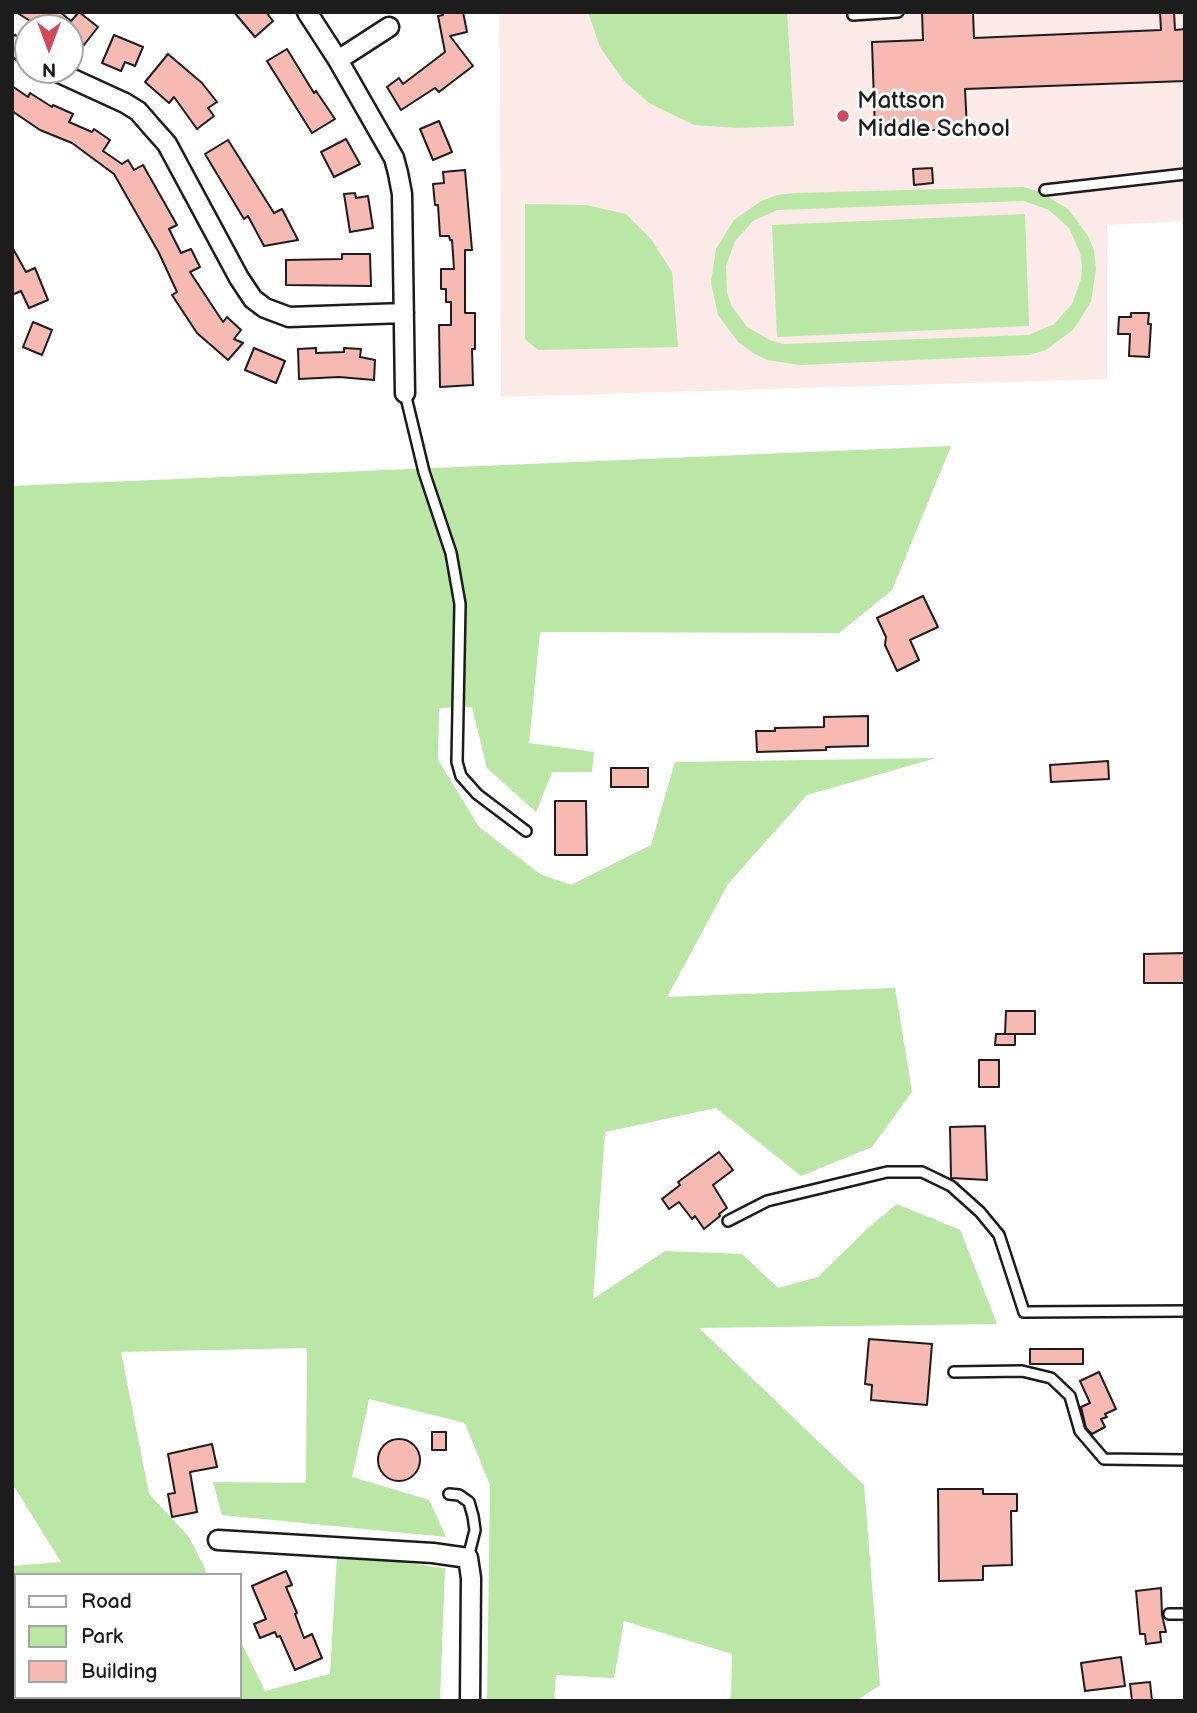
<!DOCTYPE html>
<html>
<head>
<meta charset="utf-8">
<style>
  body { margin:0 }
  #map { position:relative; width:1197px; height:1713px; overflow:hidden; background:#fff; font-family:"Balsamiq Sans",sans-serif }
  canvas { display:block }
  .frame { position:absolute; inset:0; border:14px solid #1c1c1c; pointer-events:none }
  .legend { position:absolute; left:14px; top:1573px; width:228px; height:126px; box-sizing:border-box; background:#fff; border:2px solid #a4a4a4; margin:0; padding:9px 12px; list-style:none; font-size:21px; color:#1c1c1c }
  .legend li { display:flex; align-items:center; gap:14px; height:35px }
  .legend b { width:35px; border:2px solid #a4a4a4 }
  .north { position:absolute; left:14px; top:14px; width:70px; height:70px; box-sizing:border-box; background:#fff; border:2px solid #a4a4a4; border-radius:50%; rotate:180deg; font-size:19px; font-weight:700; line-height:28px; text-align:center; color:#1c1c1c }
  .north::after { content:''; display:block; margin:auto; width:24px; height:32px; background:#d1495b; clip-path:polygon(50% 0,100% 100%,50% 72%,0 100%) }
</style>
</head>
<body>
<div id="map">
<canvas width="1197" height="1713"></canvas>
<div class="frame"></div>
<ul class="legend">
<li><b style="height:9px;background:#fff"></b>Road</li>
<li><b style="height:19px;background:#bae7a5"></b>Park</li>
<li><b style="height:19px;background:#f6bab3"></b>Building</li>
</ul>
<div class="north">N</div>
</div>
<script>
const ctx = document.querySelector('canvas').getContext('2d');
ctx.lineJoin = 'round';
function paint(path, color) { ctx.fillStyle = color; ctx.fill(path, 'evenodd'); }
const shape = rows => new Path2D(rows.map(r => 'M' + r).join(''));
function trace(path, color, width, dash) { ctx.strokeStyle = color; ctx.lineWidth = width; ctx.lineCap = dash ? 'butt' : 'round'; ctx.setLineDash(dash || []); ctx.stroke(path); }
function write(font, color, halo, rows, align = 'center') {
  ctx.font = font + ' "Balsamiq Sans",sans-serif'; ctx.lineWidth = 6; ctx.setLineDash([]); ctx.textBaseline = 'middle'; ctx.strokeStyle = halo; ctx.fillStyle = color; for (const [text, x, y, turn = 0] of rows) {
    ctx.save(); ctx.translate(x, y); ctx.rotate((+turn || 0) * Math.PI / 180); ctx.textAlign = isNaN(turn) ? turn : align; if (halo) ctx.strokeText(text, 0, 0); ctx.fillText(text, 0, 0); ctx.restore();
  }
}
const built = shape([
  [500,12,1185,12,1185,221,1107,225,1107,379,501,397]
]);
const green = shape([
  [588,12,787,12,794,126,738,128,694,125,649,103,623,80,600,47],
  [1024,187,1040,192,1068,209,1088,236,1094,250,1096,269,1091,302,1073,330,1046,350,1029,355,800,365,767,360,753,353,738,342,718,315,711,282,716,249,734,220,761,201,777,195,794,193],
  [1024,201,1049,210,1069,228,1080,253,1082,266,1081,279,1072,304,1054,324,1029,335,783,344,770,340,747,327,731,305,727,292,726,266,735,241,753,221,777,210],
  [525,204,586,205,626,214,651,239,672,272,678,347,538,350,525,339],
  [1025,214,1029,326,777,337,772,225],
  [951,446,892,590,839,633,540,632,529,743,594,752,592,772,552,772,536,812,487,768,472,707,439,708,438,760,479,827,540,874,571,885,651,845,675,762,936,758,807,795,728,884,667,997,895,988,912,1092,872,1147,801,1176,716,1108,605,1132,593,1299,665,1251,742,1254,778,1288,818,1277,867,1229,897,1204,960,1230,997,1324,699,1328,864,1485,880,1685,856,1701,731,1701,732,1654,624,1621,614,1678,556,1675,554,1701,487,1701,490,1485,465,1423,369,1399,352,1477,429,1500,446,1537,222,1515,213,1482,306,1483,307,1348,121,1352,149,1494,189,1537,208,1575,16,1575,16,1697,240,1697,240,1640,265,1691,330,1674,337,1554,445,1568,440,1699,436,1701,12,1701,12,1566,61,1562,12,1483,12,486]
]);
const building = shape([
  [16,12,60,12,71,21,79,12,98,27,84,45,70,34,70,28,41,28,16,12],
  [234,12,266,12,273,21,255,37,234,12],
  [442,12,463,12,467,32,450,36,473,66,439,92,435,88,401,110,387,87,399,78,403,84,445,52,438,16,443,15,442,12],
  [922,12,973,12,974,38,1161,30,1160,12,1174,12,1175,30,1185,29,1185,81,965,89,967,129,875,132,872,42,923,40,922,12],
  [114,35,143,47,135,66,125,62,121,71,102,63,114,35],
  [287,49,314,93,316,91,335,119,312,133,267,61,287,49],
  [168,54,202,83,217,102,208,108,214,116,197,129,174,97,169,103,145,82,168,54],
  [12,86,28,97,30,93,52,107,53,105,73,114,69,122,92,132,94,129,110,140,103,151,122,164,128,160,134,170,143,165,177,225,169,229,181,253,191,249,200,267,190,272,223,322,227,317,241,330,234,339,243,343,228,360,197,333,172,295,177,292,159,253,114,174,72,143,40,130,12,111,12,86],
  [439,121,452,152,433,160,420,129,439,121],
  [346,139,360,164,334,177,321,152,346,139],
  [228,140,274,213,282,209,298,240,264,246,248,216,244,219,205,154,228,140],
  [932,168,933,183,914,185,913,169,932,168],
  [465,170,472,250,465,250,465,313,475,313,475,349,472,349,473,385,440,387,439,325,451,325,451,302,446,302,446,289,441,289,441,269,454,269,452,240,450,240,449,236,440,236,438,205,435,205,433,184,444,183,443,172,465,170],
  [355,193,356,198,368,196,373,228,350,232,344,194,355,193],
  [12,247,26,272,35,268,48,300,29,308,21,291,12,295,12,247],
  [342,254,370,254,371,286,286,285,286,260,342,259,342,254],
  [1131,313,1149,313,1148,324,1151,324,1149,357,1129,356,1130,334,1118,334,1119,317,1131,317,1131,313],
  [33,322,52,330,42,355,23,347,33,322],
  [254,348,285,361,276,383,245,370,254,348],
  [316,348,316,353,344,352,344,348,361,349,360,357,375,360,374,380,339,377,299,379,298,349,316,348],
  [923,596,938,627,910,640,919,660,897,671,885,645,886,637,877,618,923,596],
  [868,716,868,746,826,747,826,750,757,752,756,731,775,731,775,728,824,727,824,717,868,716],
  [1108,761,1109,779,1051,782,1050,765,1108,761],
  [611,768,648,768,648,787,611,787,611,768],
  [555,801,586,801,587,855,555,855,555,801],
  [1185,953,1185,983,1144,983,1144,954,1185,953],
  [1006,1011,1035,1011,1035,1034,1005,1034,1006,1011],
  [996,1034,1015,1034,1015,1045,995,1045,996,1034],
  [979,1060,999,1060,999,1087,979,1087,979,1060],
  [985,1126,987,1180,951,1178,950,1127,985,1126],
  [719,1152,733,1170,713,1185,727,1208,719,1214,720,1216,704,1229,695,1216,692,1219,679,1202,669,1209,662,1199,680,1185,678,1182,719,1152],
  [869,1339,932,1344,927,1405,871,1400,872,1385,865,1384,869,1339],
  [1030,1349,1083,1349,1083,1364,1030,1364,1030,1349],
  [1099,1372,1116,1409,1105,1414,1107,1417,1101,1419,1105,1427,1092,1434,1086,1428,1081,1407,1090,1403,1080,1381,1099,1372],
  [432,1432,446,1432,446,1450,432,1450,432,1432],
  '378 1460a21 21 0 1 1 42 0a21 21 0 1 1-42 0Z',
  [212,1444,217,1467,190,1472,197,1512,172,1517,168,1494,175,1493,168,1454,212,1444],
  [938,1489,983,1489,983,1494,1017,1494,1017,1511,1011,1511,1012,1565,983,1566,983,1580,939,1581,938,1489],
  [286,1571,292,1585,286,1587,297,1613,295,1614,304,1638,312,1634,322,1658,295,1670,280,1636,277,1637,275,1632,260,1638,254,1624,266,1619,252,1586,286,1571],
  [1161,1588,1162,1615,1166,1632,1160,1632,1161,1642,1146,1644,1145,1634,1140,1634,1136,1591,1161,1588],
  [1121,1657,1125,1686,1085,1691,1081,1663,1121,1657],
  [1150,1682,1152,1701,1132,1701,1130,1684,1150,1682]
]);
const service = shape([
  [853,12,853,15,898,12],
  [1045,190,1185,174],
  [405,393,424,472,451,553,460,604,457,762,461,776,477,794,526,831],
  [728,1221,767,1201,887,1172,922,1172,951,1186,980,1212,999,1235,1024,1312,1185,1311],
  [954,1372,1022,1371,1051,1378,1070,1396,1080,1431,1104,1459,1185,1460],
  [449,1494,459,1495,469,1502,473,1516,475,1530,468,1558],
  [1169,1614,1185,1614]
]);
const minor = shape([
  [307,12,338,60,394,158,398,173,402,194,405,393],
  [12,45,28,55],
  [338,60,389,27],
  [53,70,125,103,138,111,151,126,167,144,239,278,253,299,265,308,289,317,404,313],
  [218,1540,433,1553,468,1558,471,1578,470,1701]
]);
const markers = [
  [843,116,7,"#d1495b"]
];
const poiNames = [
  ["Mattson",857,102],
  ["Middle School",857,130]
];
paint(built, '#fceae8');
paint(green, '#bae7a5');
paint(building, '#f6bab3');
trace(building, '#1c1c1c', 2);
trace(service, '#1c1c1c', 14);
trace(minor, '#1c1c1c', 23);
trace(service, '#fff', 9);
trace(minor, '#fff', 18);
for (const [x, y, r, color] of markers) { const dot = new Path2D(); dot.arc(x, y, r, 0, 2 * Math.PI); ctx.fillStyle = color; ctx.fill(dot); trace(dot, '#fff', 2.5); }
write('24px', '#1c1c1c', '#fff', poiNames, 'left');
</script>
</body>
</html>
